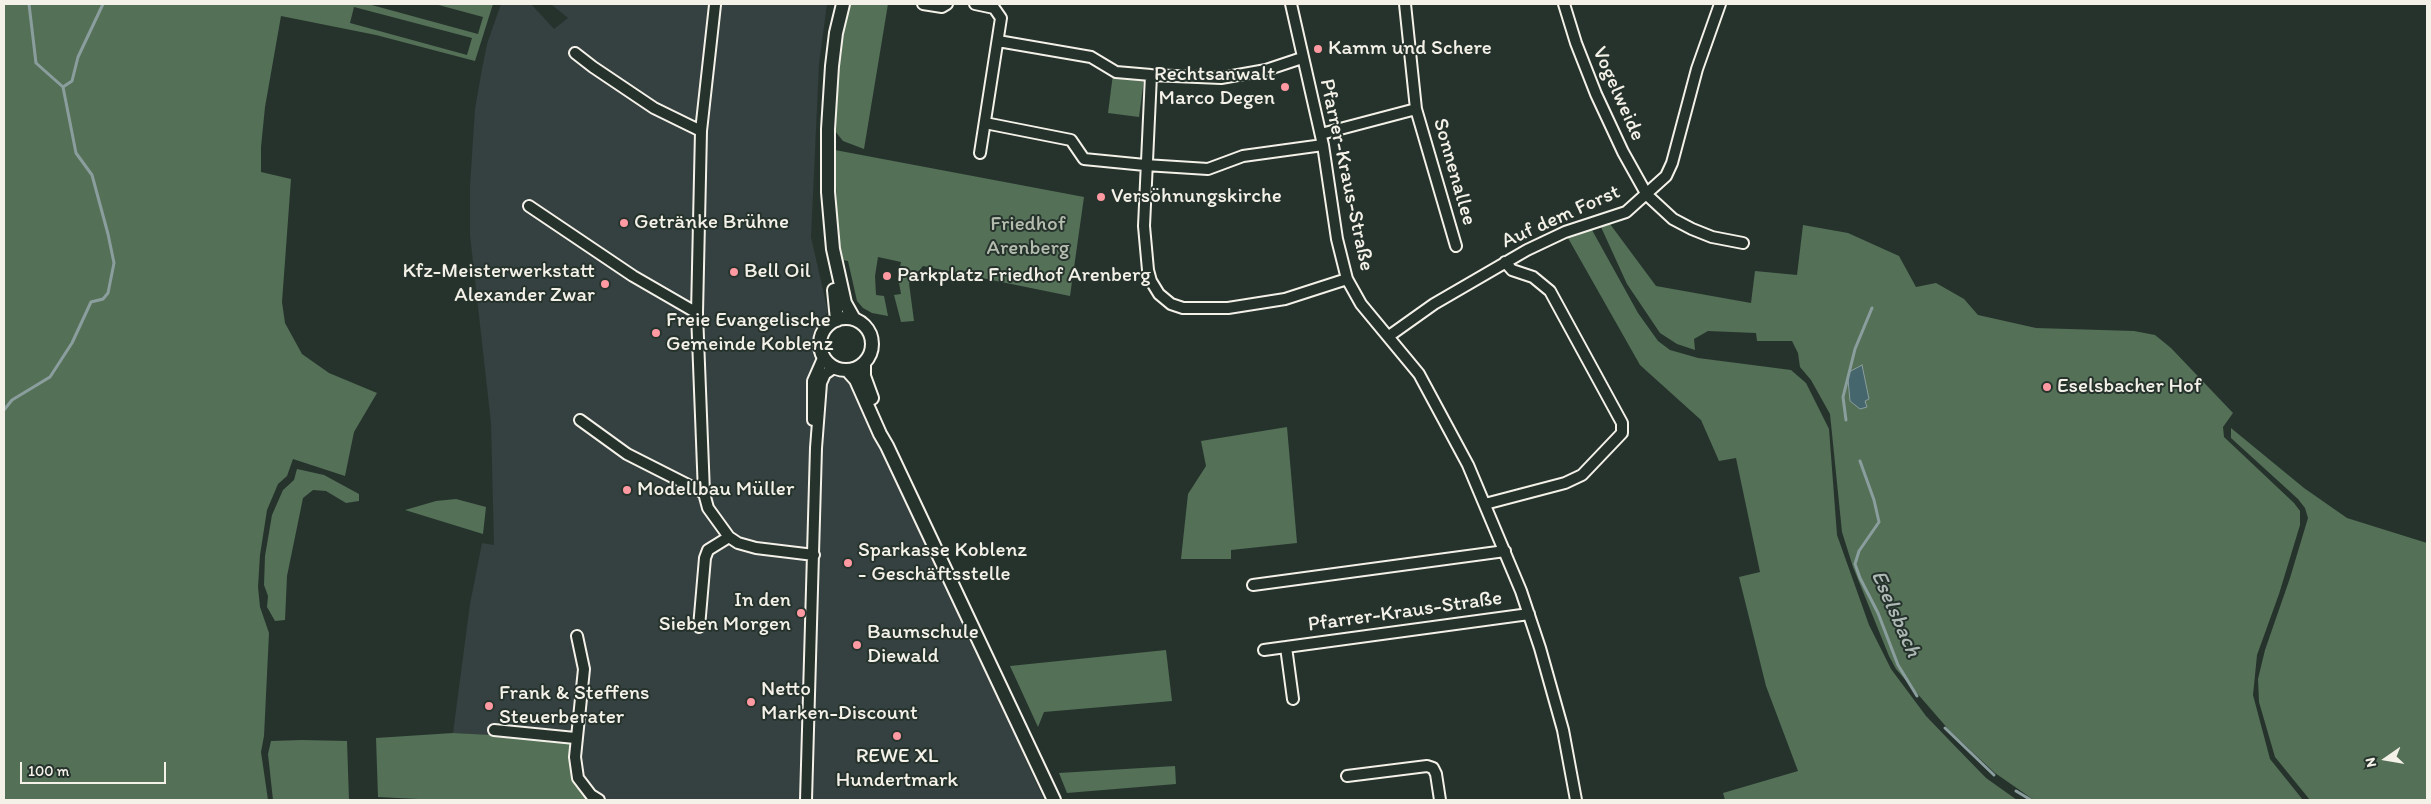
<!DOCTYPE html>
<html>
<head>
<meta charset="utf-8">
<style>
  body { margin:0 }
  #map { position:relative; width:2431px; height:804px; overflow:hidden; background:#26332d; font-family:Itim,sans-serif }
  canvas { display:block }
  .frame { position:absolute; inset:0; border:5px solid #f4f1e8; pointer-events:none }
  .north { position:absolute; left:2361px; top:734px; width:50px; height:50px; -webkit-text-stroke:4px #26332d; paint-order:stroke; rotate:257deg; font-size:14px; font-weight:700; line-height:20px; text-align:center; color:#f4f1e8 }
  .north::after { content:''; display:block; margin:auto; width:18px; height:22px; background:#f4f1e8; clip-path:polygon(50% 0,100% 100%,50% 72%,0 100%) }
  .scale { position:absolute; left:20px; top:762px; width:146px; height:22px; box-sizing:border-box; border:2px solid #f4f1e8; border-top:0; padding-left:6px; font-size:15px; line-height:18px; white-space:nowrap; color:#f4f1e8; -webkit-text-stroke:4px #26332d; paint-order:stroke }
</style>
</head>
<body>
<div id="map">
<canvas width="2431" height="804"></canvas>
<div class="frame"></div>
<div class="north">N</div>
<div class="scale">100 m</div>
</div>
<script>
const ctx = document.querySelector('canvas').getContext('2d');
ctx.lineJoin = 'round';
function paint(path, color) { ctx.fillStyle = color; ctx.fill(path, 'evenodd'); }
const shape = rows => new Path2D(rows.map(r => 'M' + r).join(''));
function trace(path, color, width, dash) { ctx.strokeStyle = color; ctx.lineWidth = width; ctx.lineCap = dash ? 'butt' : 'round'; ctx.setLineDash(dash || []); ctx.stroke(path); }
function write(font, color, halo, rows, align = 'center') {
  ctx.font = font + ' Itim,sans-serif'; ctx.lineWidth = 4; ctx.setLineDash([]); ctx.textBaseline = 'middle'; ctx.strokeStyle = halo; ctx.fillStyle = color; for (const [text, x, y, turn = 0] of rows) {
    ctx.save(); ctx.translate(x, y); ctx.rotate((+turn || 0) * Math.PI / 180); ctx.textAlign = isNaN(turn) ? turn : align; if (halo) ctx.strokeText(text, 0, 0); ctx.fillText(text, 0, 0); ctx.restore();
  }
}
const built = shape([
  [501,4,531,4,554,29,568,18,551,4,827,4,819,64,811,237,828,312,821,320,814,346,827,367,849,376,894,468,1044,800,608,800,602,798,590,785,581,769,579,757,579,741,453,733,470,604,482,543,494,545,491,423,470,235,470,186,475,109,482,69,487,44]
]);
const green = shape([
  [4,4,368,4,478,34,483,17,435,4,493,4,475,61,376,35,281,16,265,107,261,147,261,172,291,179,282,302,285,323,302,354,329,373,377,393,354,432,345,476,293,459,287,476,278,484,267,510,260,555,258,587,260,607,269,633,264,736,261,752,268,800,4,800],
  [354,7,472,38,467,55,350,23],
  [849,4,888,4,864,149,843,141,835,131,841,40],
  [1113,74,1144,79,1139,117,1108,113],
  [835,150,1084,197,1070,296,923,266,909,283,914,321,901,322,894,295,901,294,898,277,901,262,878,257,875,276,876,295,884,296,888,316,872,313,863,308,857,301,848,261,842,260,837,222],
  [1610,224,1656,286,1751,303,1755,271,1797,275,1803,225,1848,233,1899,256,1916,287,1936,283,1964,299,1978,315,2036,328,2134,331,2155,335,2171,348,2233,413,2223,427,2224,437,2294,503,2300,511,2300,525,2279,594,2257,655,2253,695,2270,759,2303,800,2034,800,1995,773,1949,730,1896,669,1889,656,1853,567,1842,532,1830,414,1811,380,1800,367,1798,353,1792,341,1757,341,1756,333,1708,331,1694,339,1695,350,1677,344,1660,333,1627,284,1601,227],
  [1859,368,1865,401,1857,406,1851,401,1849,372],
  [1592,230,1638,313,1658,341,1670,350,1698,358,1791,370,1806,383,1829,429,1837,535,1869,625,1891,669,1926,716,1950,741,1986,778,2017,800,1725,800,1723,793,1798,771,1766,686,1739,577,1760,572,1736,458,1719,461,1701,420,1640,365,1568,238],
  [1287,427,1297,543,1231,550,1231,559,1181,559,1188,494,1206,466,1201,441],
  [2231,428,2304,488,2347,518,2427,543,2427,800,2310,800,2275,757,2259,702,2258,679,2265,650,2290,578,2308,518,2305,508,2298,499,2231,438],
  [297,469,324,475,359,494,359,501,346,503,326,491,313,490,303,498,287,576,285,620,275,621,267,607,268,596,264,585,265,556,272,515,283,490,294,480],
  [456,499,486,507,483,534,405,510,436,501],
  [1166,650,1172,701,1044,712,1038,727,1010,666],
  [453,733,566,739,570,743,571,768,580,788,589,800,438,800,378,797,376,738],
  [302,740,347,741,349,800,273,800,268,754,271,741],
  [1175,766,1176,784,1067,793,1059,773]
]);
const water = shape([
  [1862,365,1869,399,1865,401,1867,407,1860,409,1850,401,1848,379,1849,372,1862,365]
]);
const stream = shape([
  [29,4,36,63,63,87],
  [4,410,12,400,50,377,72,343,91,302,103,299,108,293,114,263,108,234,92,175,76,153,63,87,72,81,78,57,103,4],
  [1846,420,1843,397,1855,349,1872,308],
  [1860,461,1874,500,1879,522,1859,551,1855,564,1860,578,1878,613,1898,665,1917,696],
  [1945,728,1994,775],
  [2016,791,2031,800]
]);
const minor = shape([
  [923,4,942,7,947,4],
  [975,4,994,8,1001,18,980,153],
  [1291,4,1323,145,1337,239,1347,279,1361,304,1419,374,1468,465,1521,591,1540,648,1563,730,1576,800],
  [1405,4,1416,109],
  [1564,4,1576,43,1596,94,1623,152,1647,195,1673,219,1692,229,1712,237,1743,243],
  [715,5,701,131,697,313,704,493,708,508,729,537,738,543,756,548,814,555],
  [998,41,1091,57,1116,72,1151,75,1221,78,1266,70,1302,58],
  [575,53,593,67,654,108,701,131],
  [1151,75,1144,226,1148,270,1151,281,1159,294,1171,304,1183,308,1228,308,1285,299,1347,279],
  [985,123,1071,140,1084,159,1145,165,1208,169,1243,156,1323,145],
  [1321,134,1416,109,1456,246],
  [529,206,633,276,697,313],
  [1389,336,1434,304,1527,250,1565,232,1626,212,1666,176,1672,163,1697,69,1720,4],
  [580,420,627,454,704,493],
  [813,420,813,381,824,356],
  [1485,504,1565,483,1582,475,1622,433,1622,423,1550,291,1533,277,1512,270,1505,262],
  [1253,585,1505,551],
  [699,627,705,558,708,550,729,537],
  [577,636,584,669,575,757,578,778,591,795,599,800],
  [1286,647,1293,699],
  [1264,650,1529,614],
  [494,730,575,738],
  [1347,776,1427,766,1433,768,1436,774,1440,800],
  [806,800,816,448,821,383,825,374,835,367]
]);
const major = shape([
  [843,4,836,33,832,66,828,129,828,192,833,249,845,303,854,319],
  [834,290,837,320],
  '820 344a26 26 0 1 1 52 0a26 26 0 1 1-52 0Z',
  [864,363,864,376,872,398],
  [847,370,856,380,880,434,887,446,1054,800]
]);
const markers = [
  [1318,49,5,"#ff9aa2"],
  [1285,87,5,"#ff9aa2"],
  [1101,197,5,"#ff9aa2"],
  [624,223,5,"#ff9aa2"],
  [734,272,5,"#ff9aa2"],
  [887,276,5,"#ff9aa2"],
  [605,284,5,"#ff9aa2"],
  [656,333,5,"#ff9aa2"],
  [2047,387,5,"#ff9aa2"],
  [627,490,5,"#ff9aa2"],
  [848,563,5,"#ff9aa2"],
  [801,613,5,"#ff9aa2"],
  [857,645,5,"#ff9aa2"],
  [751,702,5,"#ff9aa2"],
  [489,706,5,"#ff9aa2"],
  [897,736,5,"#ff9aa2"]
];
const poiNames = [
  ["Kamm und Schere",1328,49],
  ["Rechtsanwalt",1275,75,"right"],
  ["Marco Degen",1275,99,"right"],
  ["Versöhnungskirche",1111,197],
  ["Getränke Brühne",634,223],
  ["Kfz-Meisterwerkstatt",595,272,"right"],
  ["Alexander Zwar",595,296,"right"],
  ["Bell Oil",744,272],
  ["Parkplatz Friedhof Arenberg",897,276],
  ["Freie Evangelische",666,321],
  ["Gemeinde Koblenz",666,345],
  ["Eselsbacher Hof",2057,387],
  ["Modellbau Müller",637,490],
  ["Sparkasse Koblenz",858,551],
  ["- Geschäftsstelle",858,575],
  ["In den",791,601,"right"],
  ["Sieben Morgen",791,625,"right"],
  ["Baumschule",867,633],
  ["Diewald",867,657],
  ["Netto",761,690],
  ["Marken-Discount",761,714],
  ["Frank & Steffens",499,694],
  ["Steuerberater",499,718],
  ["REWE XL",897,757,"center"],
  ["Hundertmark",897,781,"center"]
];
const streetNames = [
  ["Vogelweide",1618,94,66],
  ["Sonnenallee",1454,172,74],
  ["Pfarrer-Kraus-Straße",1346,175,78],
  ["Auf dem Forst",1561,217,-24],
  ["Pfarrer-Kraus-Straße",1405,612,-8]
];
const parkNames = [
  ["Friedhof",1028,225],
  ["Arenberg",1028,249]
];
const waterNames = [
  ["Eselsbach",1895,614,66]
];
paint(built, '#354040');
paint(green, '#547057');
paint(water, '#45666c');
trace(water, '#8b9e9e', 1);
trace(stream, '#8b9e9e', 3);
trace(minor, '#f4f1e8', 14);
trace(major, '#f4f1e8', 16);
trace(minor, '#26332d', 10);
trace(major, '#26332d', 12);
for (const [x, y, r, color] of markers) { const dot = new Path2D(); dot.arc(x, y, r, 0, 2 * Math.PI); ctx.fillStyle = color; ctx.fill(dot); trace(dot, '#26332d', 2); }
write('21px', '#f4f1e8', '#26332d', poiNames, 'left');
write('21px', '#f4f1e8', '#26332d', streetNames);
write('21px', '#b4bdae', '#26332d', parkNames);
write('italic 22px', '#aeb9b6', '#26332d', waterNames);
</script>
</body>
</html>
